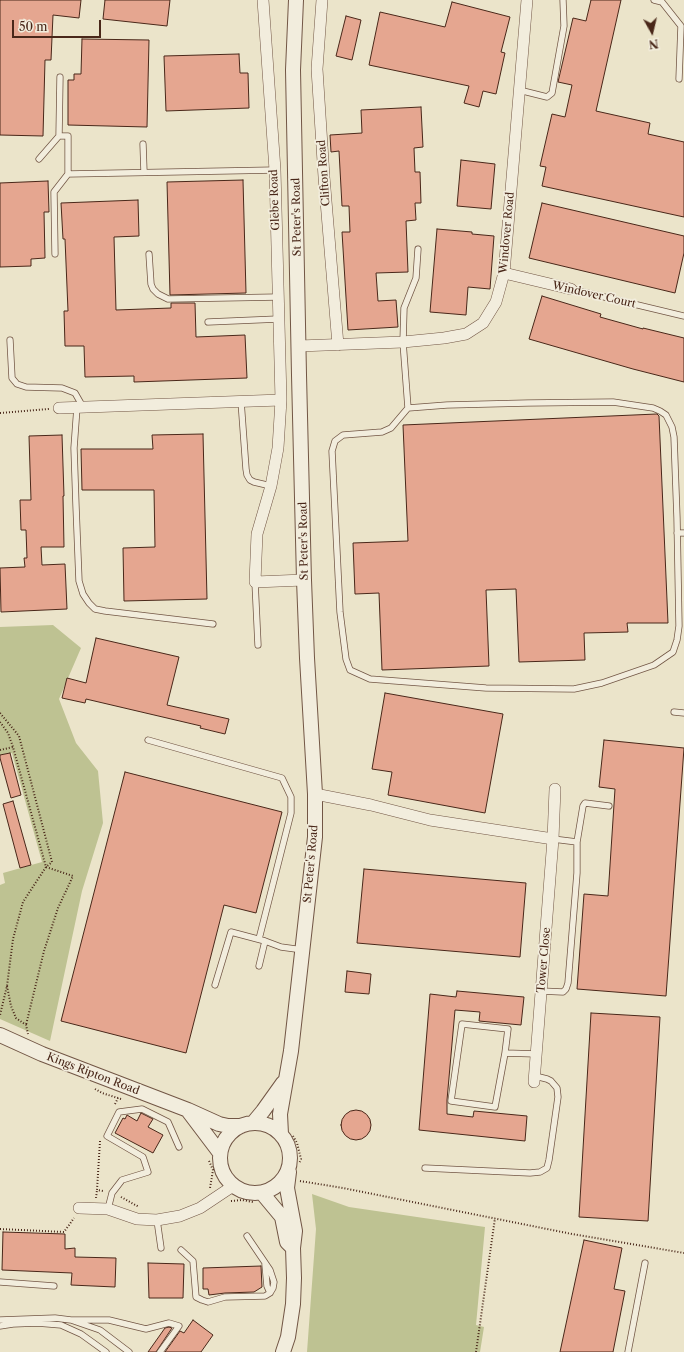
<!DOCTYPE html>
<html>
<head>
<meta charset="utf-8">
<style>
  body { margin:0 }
  #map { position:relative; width:684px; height:1352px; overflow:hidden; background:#ebe4ca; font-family:"Libre Caslon Text",serif }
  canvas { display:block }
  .north { position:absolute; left:632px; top:12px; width:40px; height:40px; -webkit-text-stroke:3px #f2eddd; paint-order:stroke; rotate:172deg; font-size:11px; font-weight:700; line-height:16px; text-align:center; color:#492719 }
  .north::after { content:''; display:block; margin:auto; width:14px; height:18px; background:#492719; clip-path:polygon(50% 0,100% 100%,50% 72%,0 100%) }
  .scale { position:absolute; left:12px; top:20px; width:89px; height:18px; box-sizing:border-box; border:2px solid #492719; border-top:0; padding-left:5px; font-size:12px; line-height:14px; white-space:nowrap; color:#492719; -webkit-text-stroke:3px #f2eddd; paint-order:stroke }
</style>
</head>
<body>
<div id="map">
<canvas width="684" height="1352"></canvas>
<div class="north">N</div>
<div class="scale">50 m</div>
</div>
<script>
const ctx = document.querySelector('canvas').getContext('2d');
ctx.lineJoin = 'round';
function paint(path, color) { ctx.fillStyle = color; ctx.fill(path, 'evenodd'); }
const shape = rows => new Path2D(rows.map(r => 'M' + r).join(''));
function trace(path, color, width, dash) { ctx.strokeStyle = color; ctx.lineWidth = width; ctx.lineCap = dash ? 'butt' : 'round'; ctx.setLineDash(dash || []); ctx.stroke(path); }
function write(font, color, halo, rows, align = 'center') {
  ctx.font = font + ' "Libre Caslon Text",serif'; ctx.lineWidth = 3.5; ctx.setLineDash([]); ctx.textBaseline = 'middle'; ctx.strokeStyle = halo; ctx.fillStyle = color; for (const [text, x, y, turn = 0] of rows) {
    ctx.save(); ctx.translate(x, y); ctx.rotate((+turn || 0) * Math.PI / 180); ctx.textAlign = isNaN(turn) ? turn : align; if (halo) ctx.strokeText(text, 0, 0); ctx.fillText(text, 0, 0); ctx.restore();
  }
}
const green = shape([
  [53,625,81,648,59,699,76,743,98,771,103,823,82,891,50,1041,0,1019,0,885,5,883,3,873,42,862,12,753,0,755,0,627],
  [312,1194,349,1207,485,1227,476,1325,484,1327,480,1352,307,1352,316,1229]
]);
const building = shape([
  [0,0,81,0,79,18,53,15,51,60,45,60,43,136,0,135,0,0],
  [105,0,170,0,167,26,103,19,105,0],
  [591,0,621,0,596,111,650,123,648,134,684,142,684,217,542,186,546,167,540,166,552,114,565,117,572,85,558,82,573,18,586,21,591,0],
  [452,2,510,17,501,52,505,53,496,94,483,91,479,107,464,103,469,86,369,65,380,12,445,27,452,2],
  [346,16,361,20,352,60,336,56,346,16],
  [82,39,149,40,147,127,68,125,68,80,74,80,74,74,81,74,82,39],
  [239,54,240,73,248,73,249,108,166,111,164,56,239,54],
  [421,107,423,147,414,148,415,172,420,172,421,203,415,203,416,220,406,221,408,272,376,273,378,301,396,300,398,327,348,330,342,232,350,232,349,206,342,206,339,151,331,152,330,135,362,133,361,110,421,107],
  [461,160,495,164,491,209,457,206,461,160],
  [243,180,246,293,170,295,167,182,243,180],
  [48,181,49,212,44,212,45,258,31,259,31,266,0,267,0,183,48,181],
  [138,200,139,236,114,237,116,310,171,308,171,303,195,303,196,337,245,335,247,378,134,382,134,376,85,377,84,346,65,346,64,311,68,311,65,239,63,239,61,203,138,200],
  [542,203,684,236,684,253,675,293,529,258,542,203],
  [437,229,472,232,472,234,494,236,490,289,468,287,466,315,430,312,437,229],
  [542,296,601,314,600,317,643,329,643,328,684,338,684,382,633,369,529,339,542,296],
  [657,414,659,416,668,623,627,623,628,632,584,633,585,660,519,662,516,589,486,590,489,666,382,670,379,593,355,594,353,543,408,541,403,425,657,414],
  [203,434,207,599,124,601,123,548,155,547,154,490,82,490,81,449,153,449,152,435,203,434],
  [62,435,64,496,63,496,64,547,41,547,42,565,65,564,67,609,1,612,0,568,25,567,24,558,27,558,26,530,21,530,20,500,31,500,29,436,62,435],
  [96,638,179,657,167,705,229,719,225,734,200,728,201,726,86,699,85,703,62,698,67,678,86,683,96,638],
  [385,693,503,714,485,813,388,795,392,772,372,769,385,693],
  [604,740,684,748,666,996,577,989,584,894,608,896,615,789,599,787,604,740],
  [10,753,21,795,11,798,0,758,0,755,10,753],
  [125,772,282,812,256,913,224,905,186,1053,61,1021,125,772],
  [13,801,31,865,20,868,3,804,13,801],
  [364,869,526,883,520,957,357,943,364,869],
  [347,971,371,974,369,994,345,992,347,971],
  [457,991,524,997,521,1025,479,1021,480,1012,455,1010,447,1100,447,1114,473,1117,474,1111,527,1116,525,1141,419,1130,430,994,456,997,457,991],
  [591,1013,660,1017,648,1221,579,1217,591,1013],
  '341 1125a15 15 0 1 1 30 0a15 15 0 1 1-30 0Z',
  [141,1113,153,1119,148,1127,163,1135,153,1153,115,1133,123,1118,125,1119,127,1115,137,1121,141,1113],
  [3,1232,65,1234,65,1249,75,1248,75,1257,116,1258,115,1287,71,1285,72,1273,2,1270,3,1232],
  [584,1240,622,1248,614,1289,625,1291,613,1352,560,1352,584,1240],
  [148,1263,184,1264,183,1298,149,1298,148,1263],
  [261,1266,262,1287,254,1292,225,1293,209,1295,208,1289,203,1289,203,1268,261,1266],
  [193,1320,213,1335,201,1352,165,1352,180,1331,184,1333,193,1320],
  [169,1327,172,1328,156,1352,148,1352,165,1328,169,1327]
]);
const path = shape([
  [0,413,49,409],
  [0,713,19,736,52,862,46,867,23,902,13,939,7,986,0,1015],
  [0,722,8,733,13,747,46,867,73,876,58,908,44,951,26,1025],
  [0,750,13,747],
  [7,986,11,1006,16,1018,26,1025,28,1034],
  [95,1089,102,1093,121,1099],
  [115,1104,118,1098],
  [293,1136,297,1143,301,1159,299,1164],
  [100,1141,97,1190,103,1191],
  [209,1161,213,1170,210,1188],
  [300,1181,343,1188,572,1234,684,1253],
  [121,1197,139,1207],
  [96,1198,97,1190],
  [231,1201,242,1200,253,1202],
  [0,1229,64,1232,74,1218],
  [476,1352,495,1218]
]);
const service = shape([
  [654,0,662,2,681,26,679,79],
  [519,90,547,97,552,93,564,26,563,0],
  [143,144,144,172],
  [39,159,59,136],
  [68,174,275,170],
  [55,254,54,192,68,174,68,136,59,136,60,77],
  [149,254,151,284,153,289,158,294,168,299,278,297],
  [571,289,684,316],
  [208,322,278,319],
  [10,340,12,378,17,384,26,387,62,388,75,393,83,407],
  [241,401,246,469,247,475,250,480,254,482,271,486],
  [77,407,74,448,76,506,79,581,83,594,89,603,95,609,105,611,213,624],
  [408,408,447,405,528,403,613,402,653,408,660,411,666,415,672,427,674,437,677,518,679,626,677,640,673,652,654,665,602,683,574,689,486,688,370,679,350,670,346,659,340,612,332,451,335,441,343,435,382,432,391,428,408,408,403,342,404,308,416,278,418,249],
  [677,533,684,533],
  [255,582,258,645],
  [674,712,684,713],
  [148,740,282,778,291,797,291,813,259,939],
  [553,839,577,842,583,806,585,803,609,806],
  [259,966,265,941],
  [215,985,231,932,265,941,281,947,303,950],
  [541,991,563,992,566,989,568,983,577,873,577,842],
  [505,1053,508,1029,462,1024,451,1101,495,1107,505,1053,537,1054],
  [425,1168,530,1173,540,1172,547,1168,549,1160,558,1097,557,1088,551,1081,547,1079,535,1076],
  [108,1209,112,1193,122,1180,148,1172,143,1157,107,1136,119,1112,142,1109,168,1122,179,1147],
  [157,1220,161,1248],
  [181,1250,193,1261,196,1297,202,1300,208,1302,225,1297,265,1296,270,1293,273,1288,274,1282,270,1270,247,1236],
  [265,1264,267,1286,270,1293],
  [0,1282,54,1286],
  [0,1320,55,1318,71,1320,100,1330,129,1352],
  [71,1320,109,1320,146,1329,169,1323,179,1326,160,1352],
  [0,1326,13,1324,37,1323,61,1325,81,1334,106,1352],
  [628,1352,645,1263]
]);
const minor = shape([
  [263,0,275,170,281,400,278,448,271,486,257,534,255,582,304,580],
  [322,0,317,69,324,177,338,345],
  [504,273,571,289],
  [299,346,403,342,444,338,466,334,483,323,496,302,504,273,527,0],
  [59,408,281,400],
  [315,794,371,805,430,820,553,839],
  [534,1082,553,839,555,789],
  [79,1208,108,1209,137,1219,157,1220,180,1216,200,1208,233,1186]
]);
const tertiary = shape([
  [0,1035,42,1054,188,1110,219,1124,228,1126,241,1126],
  [189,1112,220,1153],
  '220 1158a35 35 0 1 1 70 0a35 35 0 1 1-70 0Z',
  [253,1123,263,1111,283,1083],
  [281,1134,280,1114,291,1051,315,837,315,794,307,658,304,580,299,375,293,70,296,0],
  [262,1193,282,1217,287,1242,293,1248],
  [283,1352,288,1337,293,1304,294,1278,293,1248,295,1231,287,1188,289,1172]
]);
const streetNames = [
  ["Clifton Road",324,173,-94],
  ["Glebe Road",275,200,-92],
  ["St Peter's Road",297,217,-91],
  ["Windover Road",507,233,-85],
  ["Windover Court",594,295,13],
  ["St Peter's Road",304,541,-91],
  ["St Peter's Road",311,864,-85],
  ["Tower Close",544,960,-85],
  ["Kings Ripton Road",93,1074,21]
];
paint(green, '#bec292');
paint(building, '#e5a690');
trace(building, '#492719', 1);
trace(service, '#725645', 7);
trace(minor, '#725645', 12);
trace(tertiary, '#725645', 16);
trace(path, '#492719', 2, [1, 2]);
trace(service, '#f2eddd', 5.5);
trace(minor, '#f2eddd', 11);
trace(tertiary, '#f2eddd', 14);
write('11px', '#492719', '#f2eddd', streetNames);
</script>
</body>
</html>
